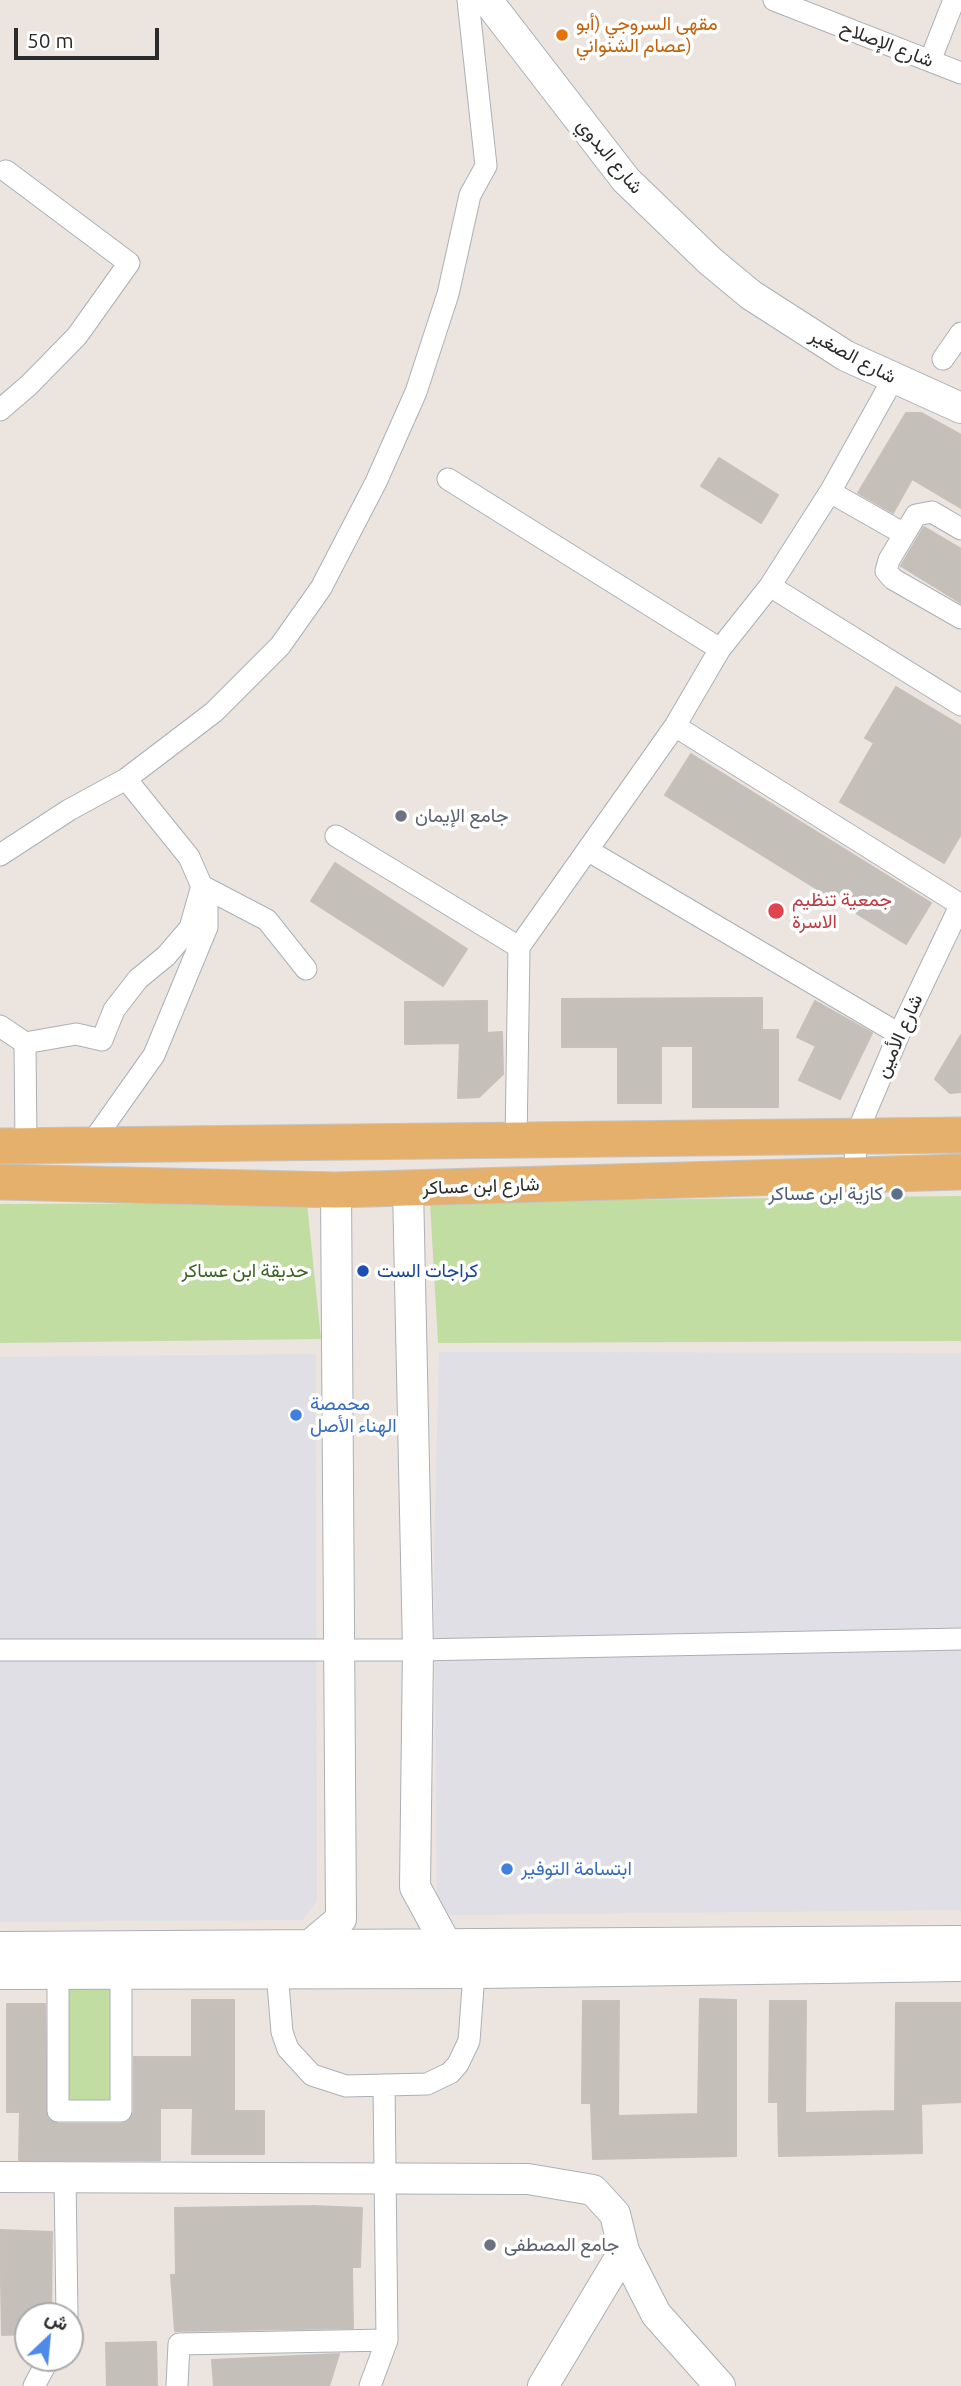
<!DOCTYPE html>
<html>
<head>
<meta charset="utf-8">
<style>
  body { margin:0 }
  #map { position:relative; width:961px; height:2386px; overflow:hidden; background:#ece4df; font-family:Ubuntu,Vazirmatn,sans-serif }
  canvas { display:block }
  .north { position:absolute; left:14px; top:2302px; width:70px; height:70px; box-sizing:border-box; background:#fff; border:2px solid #aaa; border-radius:50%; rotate:26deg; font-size:19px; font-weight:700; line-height:28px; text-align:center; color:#2b2b2b }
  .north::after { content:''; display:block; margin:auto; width:24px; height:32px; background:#4e8aea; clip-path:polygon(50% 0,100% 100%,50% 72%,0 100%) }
  .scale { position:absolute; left:14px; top:28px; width:145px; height:32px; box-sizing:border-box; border:4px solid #2b2b2b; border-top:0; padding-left:9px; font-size:21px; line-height:24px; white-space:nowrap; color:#2b2b2b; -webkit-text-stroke:5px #fff; paint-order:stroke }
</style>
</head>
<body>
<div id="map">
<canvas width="961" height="2386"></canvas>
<div class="north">ش</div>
<div class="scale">50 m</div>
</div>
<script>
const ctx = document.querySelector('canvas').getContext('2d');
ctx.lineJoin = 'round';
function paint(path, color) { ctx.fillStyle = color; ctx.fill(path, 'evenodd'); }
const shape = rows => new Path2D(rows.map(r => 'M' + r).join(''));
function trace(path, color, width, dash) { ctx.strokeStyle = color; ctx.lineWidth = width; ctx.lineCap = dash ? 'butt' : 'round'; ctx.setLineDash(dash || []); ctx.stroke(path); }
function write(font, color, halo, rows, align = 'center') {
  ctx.font = font + ' Ubuntu,Vazirmatn,sans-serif'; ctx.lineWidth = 7; ctx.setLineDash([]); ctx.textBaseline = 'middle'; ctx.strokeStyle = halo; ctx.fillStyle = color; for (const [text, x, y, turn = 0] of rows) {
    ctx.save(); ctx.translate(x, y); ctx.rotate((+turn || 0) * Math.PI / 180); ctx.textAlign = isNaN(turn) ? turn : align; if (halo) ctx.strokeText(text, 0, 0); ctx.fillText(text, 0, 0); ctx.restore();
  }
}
const industrial = shape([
  [439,1352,961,1353,961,1910,450,1915,437,1899,434,1557],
  [316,1354,317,1901,303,1920,0,1922,0,1357]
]);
const green = shape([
  [961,1196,961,1341,438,1343,430,1202],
  [307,1203,321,1339,0,1343,0,1204],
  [64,1985,113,1985,112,2106,64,2105]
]);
const building = shape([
  [906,413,921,413,961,435,961,508,912,479,893,513,858,493,906,413],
  [719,458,778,495,761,523,701,486,719,458],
  [924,527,961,549,961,603,901,566,924,527],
  [896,687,961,726,961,834,944,863,840,802,874,743,865,738,896,687],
  [691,754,931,903,906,944,665,795,691,754],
  [335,863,467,949,443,986,311,901,335,863],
  [762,998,762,1030,778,1030,778,1107,693,1107,693,1046,661,1046,661,1103,618,1103,618,1047,562,1047,562,999,762,998],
  [487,1001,487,1033,502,1032,503,1074,479,1097,458,1098,460,1043,405,1044,405,1002,487,1001],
  [815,1001,872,1033,840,1099,799,1080,816,1046,797,1037,815,1001],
  [961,1035,961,1092,950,1093,935,1079,961,1035],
  [700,1999,736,2000,736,2156,593,2159,591,2103,582,2103,583,2001,619,2001,618,2116,698,2114,700,1999],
  [192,2000,234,2000,234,2111,264,2111,264,2154,192,2154,193,2108,160,2108,160,2160,19,2160,20,2112,7,2112,7,2004,45,2004,47,2118,58,2124,121,2124,128,2122,134,2112,134,2057,192,2057,192,2000],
  [770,2001,806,2001,805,2113,895,2111,896,2003,961,2003,961,2102,921,2104,922,2153,779,2156,778,2102,769,2102,770,2001],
  [312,2206,362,2208,360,2267,352,2267,353,2328,175,2331,171,2275,176,2275,175,2208,312,2206],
  [0,2230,52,2232,51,2316,28,2316,28,2334,2,2335,0,2230],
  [156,2342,157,2386,107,2386,106,2343,156,2342],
  [339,2354,329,2386,214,2386,212,2360,339,2354]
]);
const street = shape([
  [774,0,961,73],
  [930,61,954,0],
  [943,359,961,333],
  [0,410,29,385,77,336,129,263,6,171],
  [448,479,720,649],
  [830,492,904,534],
  [961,529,932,512,916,515,889,560,886,571,893,579,961,618],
  [770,586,961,705],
  [675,726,961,905],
  [336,836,519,947],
  [589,851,899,1034],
  [0,855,69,810,126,779,214,712,280,646,321,588,376,482,416,392,448,294,470,195,486,166,468,0],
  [0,1026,25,1043,26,1145],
  [25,1043,76,1034,102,1040,114,1010,138,979,166,956,190,928,202,886,267,920,306,969],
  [516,1142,519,947,675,726,720,649,770,586,830,492,893,379],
  [91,1144,154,1055,207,927,207,898,189,857,126,779],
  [855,1173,856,1135,899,1034,961,904],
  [0,1650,418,1650,961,1639],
  [277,1972,282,2032,288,2049,312,2075,346,2086,427,2084,450,2073,458,2064,469,2041,474,1973],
  [58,1974,58,2111,121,2111,121,1972],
  [65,2176,67,2316],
  [34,2386,49,2358],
  [177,2386,179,2344,387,2340],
  [370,2386,387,2340,384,2085]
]);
const secondary = shape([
  [487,0,626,180,710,261,751,295,846,356,961,408],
  [408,1188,418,1650,415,1887,446,1944],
  [309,1946,341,1919,336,1190],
  [0,1947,961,1941],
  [0,1974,478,1973,961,1966],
  [0,2177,528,2179,593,2190,615,2214,624,2251,656,2314,720,2386],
  [543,2386,624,2251]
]);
const primary = shape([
  [0,1146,961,1135],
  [0,1182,336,1190,961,1172]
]);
const markers = [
  [562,35,7,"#e8710a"],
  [401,816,7,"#6b7280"],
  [776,911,9,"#e0444e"],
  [897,1194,7,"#5c6f8a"],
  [363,1271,7,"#1a4fb4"],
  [296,1415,7,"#3f7fe0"],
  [507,1869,7,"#3f7fe0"],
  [490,2245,7,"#6b7280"]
];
const foodNames = [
  ["مقهى السروجي (أبو",576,24],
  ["عصام الشنواني)",576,46]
];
const streetNames = [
  ["شارع الإصلاح",887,44,21],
  ["شارع البدوي",610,156,50],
  ["شارع الصغير",853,356,28],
  ["شارع الأمين",899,1036,-66],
  ["شارع ابن عساكر",481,1186,-2]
];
const worshipNames = [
  ["جامع الإيمان",415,816],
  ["جامع المصطفى",504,2245]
];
const healthNames = [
  ["جمعية تنظيم",792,900],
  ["الاسرة",792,922]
];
const serviceNames = [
  ["كازية ابن عساكر",883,1194]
];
const parkNames = [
  ["حديقة ابن عساكر",245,1271]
];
const transitNames = [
  ["كراجات الست",377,1271]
];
const shopNames = [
  ["محمصة",310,1404],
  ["الهناء الأصل",310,1426],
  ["ابتسامة التوفير",521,1869]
];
paint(industrial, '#dfdfe5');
paint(green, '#c1dda1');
paint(building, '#c5bfba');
trace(building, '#c7bfb9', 2);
trace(street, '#abb0b7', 23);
trace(secondary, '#abb0b7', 32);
trace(primary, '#c4c4c4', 37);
trace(street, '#fff', 21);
trace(secondary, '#fff', 30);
trace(primary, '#e5b06b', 35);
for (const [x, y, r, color] of markers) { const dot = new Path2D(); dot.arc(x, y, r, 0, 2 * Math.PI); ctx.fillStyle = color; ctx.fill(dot); trace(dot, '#fff', 2.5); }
write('19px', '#c56008', '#fff', foodNames, 'left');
write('19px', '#2b2b2b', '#fff', streetNames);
write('19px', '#5b616d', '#fff', worshipNames, 'left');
write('19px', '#be3a42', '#fff', healthNames, 'left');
write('19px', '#4e5e75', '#fff', serviceNames, 'right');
write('19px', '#3c6321', '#fff', parkNames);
write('19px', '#164399', '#fff', transitNames, 'left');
write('19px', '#366cbe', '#fff', shopNames, 'left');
</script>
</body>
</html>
